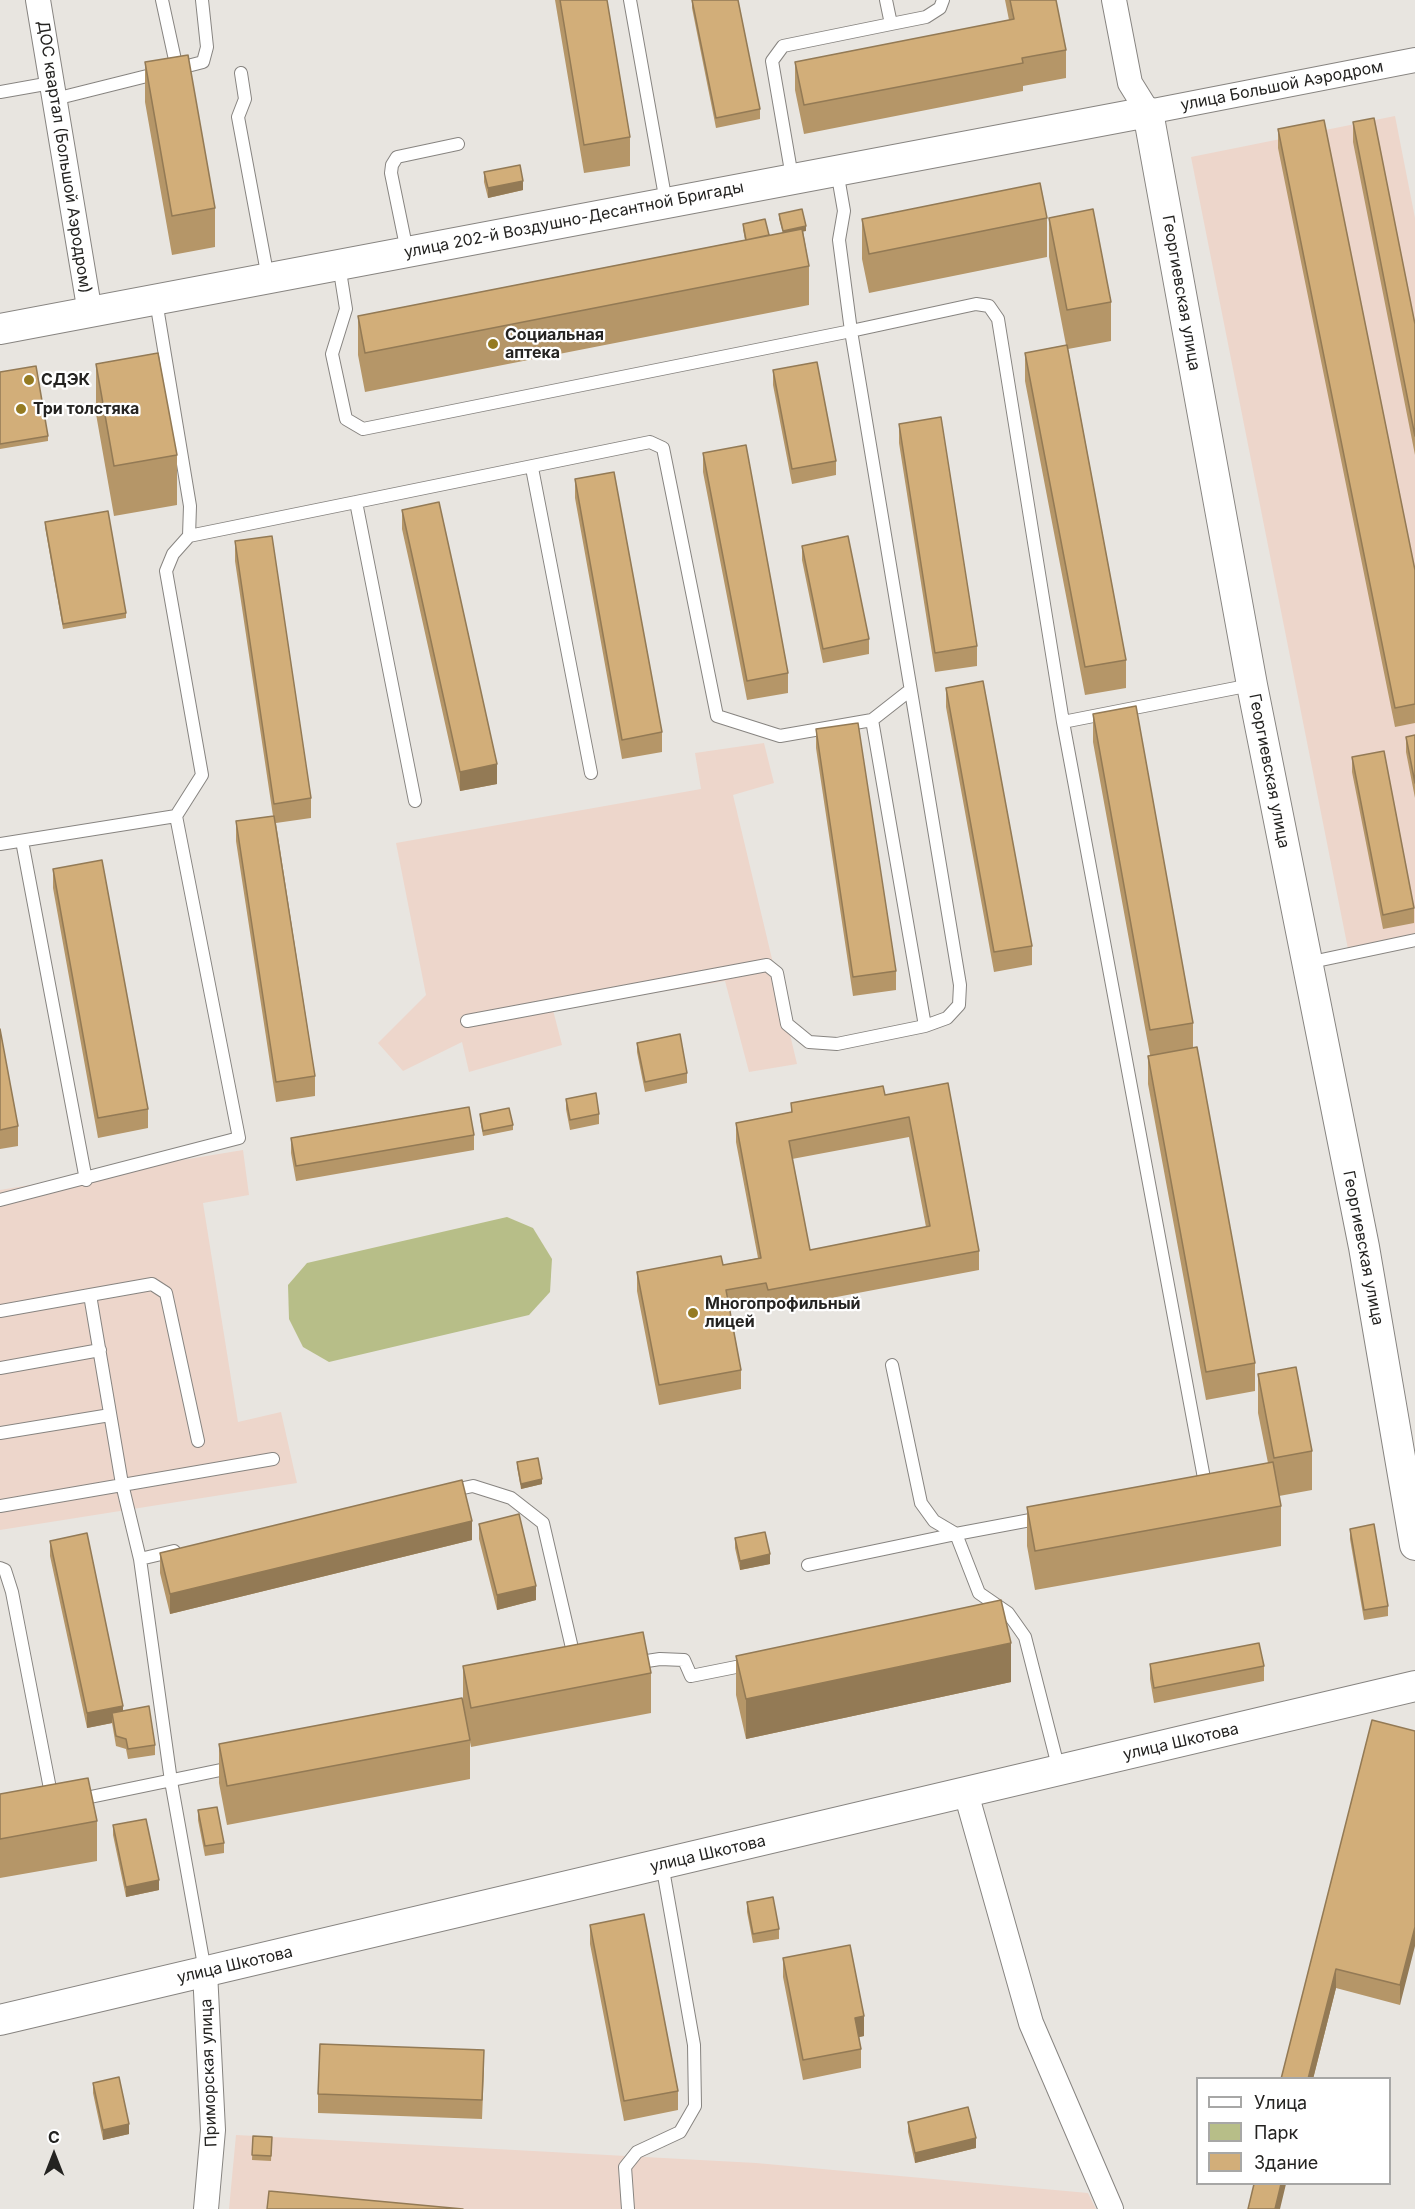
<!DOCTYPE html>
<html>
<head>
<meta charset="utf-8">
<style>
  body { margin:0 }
  #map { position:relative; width:1415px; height:2209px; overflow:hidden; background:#e8e5e0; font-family:Inter,sans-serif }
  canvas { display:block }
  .legend { position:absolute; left:1196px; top:2077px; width:195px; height:108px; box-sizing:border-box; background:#fff; border:2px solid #a7a7a6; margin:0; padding:8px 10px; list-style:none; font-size:18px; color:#242321 }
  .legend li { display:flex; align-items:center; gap:12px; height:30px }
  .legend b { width:30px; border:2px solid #a7a7a6 }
  .north { position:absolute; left:24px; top:2125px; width:60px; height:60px; -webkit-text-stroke:4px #fff; paint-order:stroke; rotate:0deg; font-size:16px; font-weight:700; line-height:24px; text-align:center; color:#242321 }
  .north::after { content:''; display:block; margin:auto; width:21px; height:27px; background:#242321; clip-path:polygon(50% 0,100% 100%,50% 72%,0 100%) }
</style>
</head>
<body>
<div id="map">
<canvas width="1415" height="2209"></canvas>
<ul class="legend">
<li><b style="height:8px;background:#fff"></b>Улица</li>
<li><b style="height:16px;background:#b7be88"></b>Парк</li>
<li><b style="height:16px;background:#d2ae79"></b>Здание</li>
</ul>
<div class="north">С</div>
</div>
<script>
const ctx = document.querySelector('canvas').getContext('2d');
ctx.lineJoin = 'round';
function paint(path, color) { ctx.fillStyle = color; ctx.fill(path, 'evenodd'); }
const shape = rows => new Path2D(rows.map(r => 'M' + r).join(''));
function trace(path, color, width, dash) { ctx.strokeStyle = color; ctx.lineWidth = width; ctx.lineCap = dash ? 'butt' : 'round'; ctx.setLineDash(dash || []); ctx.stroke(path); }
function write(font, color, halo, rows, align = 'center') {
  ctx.font = font + ' Inter,sans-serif'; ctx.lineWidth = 4.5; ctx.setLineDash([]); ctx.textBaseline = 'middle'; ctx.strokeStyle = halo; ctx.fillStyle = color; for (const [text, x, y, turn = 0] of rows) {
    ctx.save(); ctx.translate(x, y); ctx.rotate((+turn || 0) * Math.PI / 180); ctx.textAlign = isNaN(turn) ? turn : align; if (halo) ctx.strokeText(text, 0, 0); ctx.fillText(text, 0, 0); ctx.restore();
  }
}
const industrial = shape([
  [1395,116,1415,218,1415,936,1348,949,1191,157],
  [764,743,774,783,733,795,797,1064,749,1072,725,981,553,1010,562,1045,469,1072,462,1042,403,1071,378,1043,426,995,396,843,701,789,695,753],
  [243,1150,249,1195,203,1203,238,1422,281,1412,297,1483,0,1530,0,1190],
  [236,2135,756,2163,1088,2193,1096,2209,229,2209]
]);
const green = shape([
  [507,1217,533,1228,552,1259,550,1292,529,1315,329,1362,303,1347,289,1319,288,1285,307,1263]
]);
const service = shape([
  [162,0,177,69],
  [630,0,666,202],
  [891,24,926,17,940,8,943,0],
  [176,69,203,62,207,47,202,0],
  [241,73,245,99,238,117,268,278],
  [0,92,51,83],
  [55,99,159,73],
  [792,177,772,61,783,46,891,24,886,0],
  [407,251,391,173,392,165,397,157,458,144],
  [339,265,346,309,332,354,346,419,363,429,851,331,839,240,844,211,837,171],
  [532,468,591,773],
  [356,502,650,442,663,448,717,716,780,736,872,720,925,1026,837,1044,809,1042,787,1024,777,973,767,965,467,1021],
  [189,536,356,502,415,801],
  [872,720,909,691],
  [1063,722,1204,1478,1196,1487],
  [22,841,86,1180],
  [0,844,176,816,202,775,166,571,173,554,189,536,190,506,156,301],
  [1307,963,1415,940],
  [925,1026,947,1018,959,1005,960,985,851,331,976,304,989,306,998,319,1063,722,1251,685],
  [0,1200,239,1138,176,816],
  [0,1311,90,1295],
  [0,1368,100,1350],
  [0,1433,110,1415],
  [198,1441,166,1293,152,1284,90,1295,122,1484,140,1559,171,1781,205,1971],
  [449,1491,473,1486,511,1498,543,1523,575,1661],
  [0,1506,273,1459],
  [1041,1518,956,1534,979,1593,1008,1613,1025,1637,1059,1770],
  [140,1559,174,1551],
  [808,1565,956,1534,934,1521,921,1503,892,1365],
  [0,1568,5,1570,12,1592,52,1799],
  [634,1663,660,1659,684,1660,691,1676,751,1664],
  [76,1800,235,1767],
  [628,2209,625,2167,637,2152,680,2132,695,2106,694,2045,662,1864]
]);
const minor = shape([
  [38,0,90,313],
  [1114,0,1130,83,1148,112,1415,60],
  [966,1793,1031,2023,1111,2209],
  [205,1972,213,2130,206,2209]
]);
const tertiary = shape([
  [0,329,1148,112,1252,685,1364,1247,1415,1545],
  [0,2020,1415,1686]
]);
const wall = shape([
  [555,0,607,0,630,137,630,166,584,173],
  [692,0,760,109,760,119,716,128,692,8],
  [1005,0,1056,0,1066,50,1066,78,1023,86,1023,91,804,134,795,90,795,62,1009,20],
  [145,62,215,208,215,247,172,255,145,102],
  [1353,122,1415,324,1415,455,1353,142],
  [1278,129,1415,570,1415,723,1395,727,1278,148],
  [484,172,523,190,488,198,484,182],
  [779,214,806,231,803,231,809,266,809,305,365,392,358,355,358,316,745,240,743,229,743,224,769,236,783,233,779,219],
  [1047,218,1047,257,869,293,862,259,862,219],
  [1049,218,1111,302,1111,341,1068,349,1126,660,1126,688,1085,695,1025,381,1025,353,1066,345,1049,257],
  [96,364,177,455,177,505,114,516,96,414],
  [773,370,836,461,836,475,792,484,773,385],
  [0,372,48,436,48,441,0,449],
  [899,424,977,646,977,666,935,672,899,443],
  [703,453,788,673,788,693,747,700,703,472],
  [575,479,662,732,662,752,622,759,575,498],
  [402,510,497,784,460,791,402,529],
  [45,522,126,613,126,618,63,629,45,527],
  [235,541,311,798,311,818,276,823,315,1076,315,1096,276,1102,236,841,236,821,273,816,235,561],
  [802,546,869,639,869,654,823,663,802,560],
  [946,688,1032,946,1032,965,994,972,946,707],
  [1093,714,1193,1023,1193,1047,1255,1363,1255,1391,1206,1400,1148,1084,1148,1056,1150,1055,1093,742],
  [816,729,896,971,896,990,853,996,816,748],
  [1415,735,1415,798,1406,752,1406,737],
  [1352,757,1414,908,1414,923,1383,929,1352,772],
  [53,869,148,1109,148,1128,98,1138,53,888],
  [0,1029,18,1126,18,1146,0,1149],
  [637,1043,687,1073,687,1083,645,1092,637,1052],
  [948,1083,979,1251,979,1270,768,1310,766,1302,730,1309,741,1370,741,1389,659,1405,637,1291,637,1272,723,1265,758,1258,736,1142,736,1123,791,1113,791,1103,885,1095],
  [909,1137,926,1227,810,1250,792,1159],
  [566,1099,599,1114,599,1124,570,1130,566,1109],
  [480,1114,513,1125,513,1130,483,1136,480,1119],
  [474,1135,474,1150,296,1181,291,1153,291,1138],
  [1258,1374,1312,1451,1312,1490,1279,1496,1281,1506,1281,1546,1035,1590,1027,1546,1027,1507,1268,1463,1258,1413],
  [517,1462,542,1484,521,1489,517,1467],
  [479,1524,536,1600,497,1610,479,1539],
  [1350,1529,1388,1606,1388,1616,1364,1620,1350,1539],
  [735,1538,770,1564,740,1570,735,1548],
  [472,1540,170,1614,160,1573,160,1553],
  [50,1541,123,1711,155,1745,155,1755,128,1759,126,1749,116,1746,112,1723,87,1728,50,1556],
  [736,1656,1011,1682,746,1739,736,1695],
  [1150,1664,1264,1666,1264,1681,1154,1703,1150,1679],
  [463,1666,651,1673,651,1713,471,1747,470,1742,470,1779,227,1825,219,1783,219,1744,463,1703],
  [1415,1731,1400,2005,1336,1988,1313,2079,1281,2079],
  [0,1794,97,1821,97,1861,0,1878],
  [198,1810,224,1843,224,1853,205,1856,198,1820],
  [113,1825,159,1890,126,1897,113,1835],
  [747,1902,779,1929,779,1939,753,1943,747,1912],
  [590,1925,678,2091,678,2110,624,2121,590,1944],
  [783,1958,864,2036,859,2037,861,2049,861,2068,803,2080,783,1977],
  [484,2069,482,2119,318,2113,318,2094],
  [93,2083,129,2134,103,2140,93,2093],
  [908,2122,976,2148,915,2163,908,2132],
  [253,2136,272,2137,271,2161,252,2160]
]);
const shadedWall = shape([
  [523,181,523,190,488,198,488,188],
  [806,226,806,231,783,236,783,231],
  [497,764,497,784,460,791,460,772],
  [542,1479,542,1484,521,1489,521,1484],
  [472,1521,472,1540,170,1614,170,1594],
  [770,1554,770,1564,740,1570,740,1561],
  [536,1586,536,1600,497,1610,497,1595],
  [1011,1643,1011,1682,746,1739,746,1699],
  [123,1706,123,1721,112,1713,112,1723,87,1728,87,1713],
  [159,1880,159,1890,126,1897,126,1887],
  [1415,1927,1415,1946,1400,2005,1400,1985],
  [1336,1969,1336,1988,1313,2079,1308,2079],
  [864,2016,864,2036,855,2038,855,2018],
  [129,2124,129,2134,103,2140,103,2130],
  [976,2138,976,2148,915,2163,915,2153],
  [1281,2184,1286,2184,1280,2209,1275,2209]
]);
const building = shape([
  [560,0,607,0,630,137,584,145,560,0],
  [692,0,738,0,760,109,716,118,692,0],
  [1010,0,1056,0,1066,50,1022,58,1023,63,804,105,795,62,1014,19,1010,0],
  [188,55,215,208,172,216,145,62,188,55],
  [1374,118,1415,324,1415,436,1353,122,1374,118],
  [1324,120,1415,570,1415,704,1395,708,1278,129,1324,120],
  [520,165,523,181,488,188,484,172,520,165],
  [1040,183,1047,218,869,254,862,219,1040,183],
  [802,209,806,226,783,231,779,214,802,209],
  [1093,209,1111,302,1067,310,1049,218,1093,209],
  [765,219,769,235,746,240,743,224,765,219],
  [802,229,809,266,365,353,358,316,802,229],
  [1067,345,1126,660,1085,667,1025,353,1067,345],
  [158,353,177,455,114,466,96,364,158,353],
  [817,362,836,461,792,469,773,370,817,362],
  [36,366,48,436,0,444,0,372,36,366],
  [941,417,977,646,935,653,899,424,941,417],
  [746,445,788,673,747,681,703,453,746,445],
  [614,472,662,732,622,740,575,479,614,472],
  [439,502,497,764,460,772,402,510,439,502],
  [108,511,126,613,63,624,45,522,108,511],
  [272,536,311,798,274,804,235,541,272,536],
  [848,536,869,639,823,649,802,546,848,536],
  [983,681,1032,946,994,952,946,688,983,681],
  [1136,706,1193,1023,1150,1030,1093,714,1136,706],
  [858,723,896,971,853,977,816,729,858,723],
  [1415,735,1415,783,1406,737,1415,735],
  [1384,751,1414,908,1383,915,1352,757,1384,751],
  [274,816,315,1076,276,1082,236,821,274,816],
  [102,860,148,1109,98,1118,53,869,102,860],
  [0,1029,18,1126,0,1130,0,1029],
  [680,1034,687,1073,645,1082,637,1043,680,1034],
  [1197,1047,1255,1363,1206,1372,1148,1056,1197,1047],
  [948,1083,979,1251,768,1290,766,1283,726,1290,741,1370,659,1385,637,1272,721,1256,723,1265,761,1258,736,1123,792,1112,791,1103,883,1086,885,1095,948,1083],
  [909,1117,930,1226,810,1250,789,1141,909,1117],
  [596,1093,599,1114,570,1120,566,1099,596,1093],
  [469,1107,474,1135,296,1166,291,1138,469,1107],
  [509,1108,513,1125,483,1131,480,1114,509,1108],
  [1296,1367,1312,1451,1274,1458,1258,1374,1296,1367],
  [538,1458,542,1479,521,1484,517,1462,538,1458],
  [1273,1462,1281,1506,1035,1551,1027,1507,1273,1462],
  [462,1480,472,1521,170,1594,160,1553,462,1480],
  [519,1514,536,1586,497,1595,479,1524,519,1514],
  [1374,1524,1388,1606,1364,1610,1350,1529,1374,1524],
  [765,1532,770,1554,740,1561,735,1538,765,1532],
  [87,1533,123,1706,87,1713,50,1541,87,1533],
  [1001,1600,1011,1643,746,1699,736,1656,1001,1600],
  [643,1632,651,1673,471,1708,463,1666,643,1632],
  [1259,1643,1264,1666,1154,1688,1150,1664,1259,1643],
  [462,1698,470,1740,227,1786,219,1744,462,1698],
  [149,1706,155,1745,128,1749,126,1739,116,1736,112,1713,149,1706],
  [1372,1720,1415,1731,1415,1927,1400,1985,1336,1969,1308,2079,1281,2079,1372,1720],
  [88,1778,97,1821,0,1839,0,1794,88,1778],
  [217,1807,224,1843,205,1846,198,1810,217,1807],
  [146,1819,159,1880,126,1887,113,1825,146,1819],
  [773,1897,779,1929,753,1934,747,1902,773,1897],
  [644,1914,678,2091,624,2101,590,1925,644,1914],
  [850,1945,864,2016,855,2018,861,2049,803,2060,783,1958,850,1945],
  [320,2044,484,2050,482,2100,318,2094,320,2044],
  [119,2077,129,2124,103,2130,93,2083,119,2077],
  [968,2107,976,2138,915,2153,908,2122,968,2107],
  [253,2136,272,2137,271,2156,252,2155,253,2136],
  [1254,2184,1281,2184,1275,2209,1248,2209,1254,2184],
  [269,2191,463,2209,267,2209,269,2191]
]);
const markers = [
  [493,344,6,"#957b22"],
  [29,380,6,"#957b22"],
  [21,409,6,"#957b22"],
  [693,1313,6,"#957b22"]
];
const streetNames = [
  ["улица Большой Аэродром",1282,86,-11],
  ["ДОС квартал (Большой Аэродром)",64,157,81],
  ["улица 202-й Воздушно-Десантной Бригады",574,220,-11],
  ["Георгиевская улица",1181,293,80],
  ["Георгиевская улица",1269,771,79],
  ["Георгиевская улица",1363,1248,79],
  ["улица Шкотова",1181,1742,-13],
  ["улица Шкотова",708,1854,-13],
  ["улица Шкотова",235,1965,-13],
  ["Приморская улица",209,2073,-92]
];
const poiNames = [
  ["Социальная",505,335],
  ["аптека",505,353],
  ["СДЭК",41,380],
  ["Три толстяка",33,409],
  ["Многопрофильный",705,1304],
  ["лицей",705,1322]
];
paint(industrial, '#edd6cb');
paint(green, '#b7be88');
trace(service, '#878480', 14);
trace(minor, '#878480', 26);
trace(tertiary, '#878480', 32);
trace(service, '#fff', 12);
trace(minor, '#fff', 24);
trace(tertiary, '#fff', 30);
paint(wall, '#b59668');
paint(shadedWall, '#937a55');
paint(building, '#d2ae79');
trace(building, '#937a55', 1.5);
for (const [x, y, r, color] of markers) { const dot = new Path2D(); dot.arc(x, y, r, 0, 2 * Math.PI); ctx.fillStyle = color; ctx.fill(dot); trace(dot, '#fff', 2); }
write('16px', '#242321', '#fff', streetNames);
write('bold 16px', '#242321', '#fff', poiNames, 'left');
</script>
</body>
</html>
